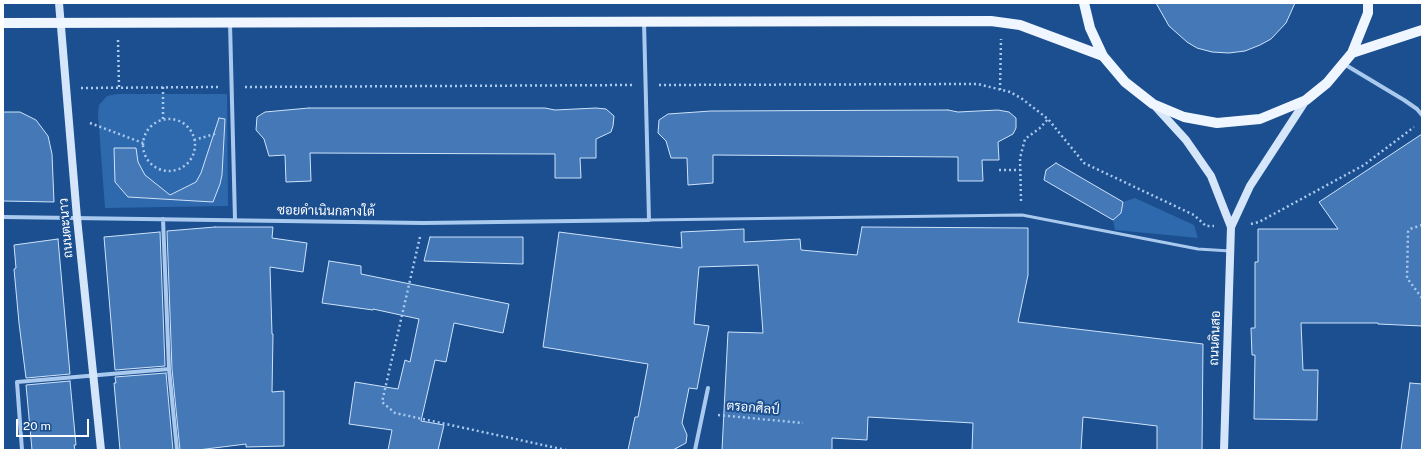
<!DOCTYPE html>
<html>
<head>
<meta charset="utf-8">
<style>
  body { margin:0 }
  #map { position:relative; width:1425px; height:453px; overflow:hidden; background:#1b4f8f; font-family:"Public Sans",sans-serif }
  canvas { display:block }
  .frame { position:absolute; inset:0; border:4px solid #fff; pointer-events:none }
  .scale { position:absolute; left:16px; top:419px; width:73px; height:18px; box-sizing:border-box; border:2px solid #fff; border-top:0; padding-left:5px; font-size:12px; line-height:14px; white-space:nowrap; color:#fff; -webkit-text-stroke:3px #1b4f8f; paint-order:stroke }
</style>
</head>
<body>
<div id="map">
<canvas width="1425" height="453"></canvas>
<div class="frame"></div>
<div class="scale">20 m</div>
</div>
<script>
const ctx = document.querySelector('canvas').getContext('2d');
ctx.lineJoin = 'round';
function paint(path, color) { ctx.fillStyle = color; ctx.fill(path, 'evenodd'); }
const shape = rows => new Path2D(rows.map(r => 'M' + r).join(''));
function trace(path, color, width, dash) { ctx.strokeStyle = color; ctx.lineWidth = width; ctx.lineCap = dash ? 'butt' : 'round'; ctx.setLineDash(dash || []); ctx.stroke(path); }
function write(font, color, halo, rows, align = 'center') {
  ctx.font = font + ' "Public Sans",Sarabun,sans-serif'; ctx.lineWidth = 4; ctx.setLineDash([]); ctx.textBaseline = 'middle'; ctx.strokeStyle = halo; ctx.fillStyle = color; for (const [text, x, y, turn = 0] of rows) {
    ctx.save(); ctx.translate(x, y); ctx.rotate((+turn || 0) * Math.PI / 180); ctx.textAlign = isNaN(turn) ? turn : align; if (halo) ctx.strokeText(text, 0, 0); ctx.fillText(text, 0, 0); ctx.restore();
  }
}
const green = shape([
  [117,94,227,94,228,206,105,208,98,114,99,105,107,96],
  [1135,198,1194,225,1198,238,1115,230,1113,220,1121,213,1123,202]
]);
const building = shape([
  [1156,3,1295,3,1286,23,1271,39,1260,45,1245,51,1229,53,1212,52,1197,48,1187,42,1169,26,1156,3],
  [309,108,545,108,555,110,596,108,606,109,614,116,613,126,611,132,596,139,596,158,580,158,581,178,555,178,555,154,310,153,311,181,286,182,285,155,269,156,264,139,256,130,257,117,265,112,309,108],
  [948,110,958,112,998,110,1009,112,1016,118,1016,128,1013,134,998,142,999,160,982,160,983,181,958,181,958,157,713,155,713,183,688,185,687,158,671,158,666,141,658,133,659,120,668,114,711,111,948,110],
  [3,112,20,112,36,120,48,136,52,154,54,202,3,201,3,112],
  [219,118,225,119,222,175,220,184,213,202,128,197,115,182,114,148,136,148,138,162,145,175,170,195,196,182,201,173,219,118],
  [1422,134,1422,326,1378,324,1378,323,1301,323,1303,370,1318,370,1317,420,1254,419,1255,355,1252,355,1251,328,1255,328,1255,262,1258,262,1258,229,1338,229,1319,202,1422,134],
  [1056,163,1123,202,1121,213,1113,220,1044,180,1046,170,1056,163],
  [215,227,273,227,272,238,307,243,303,272,270,267,272,334,273,334,272,392,284,391,284,446,246,447,246,444,198,450,180,450,172,369,167,231,215,227],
  [862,227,1028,228,1028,275,1018,322,1203,344,1202,450,1157,450,1157,426,1083,417,1081,450,972,450,973,423,868,417,867,440,832,438,832,450,722,450,728,332,763,333,758,265,699,267,694,324,709,326,697,389,689,388,682,423,687,435,686,443,673,450,628,450,635,417,638,417,648,364,543,347,559,232,682,248,681,232,744,229,744,242,800,239,801,250,857,255,862,227],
  [160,232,165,366,115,370,104,237,160,232],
  [430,237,523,237,523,264,424,261,430,237],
  [58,239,70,374,26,378,19,323,14,269,16,268,14,245,58,239],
  [329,261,361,266,361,274,509,304,503,333,454,323,446,362,435,360,421,421,444,425,438,450,388,450,392,430,349,424,355,382,398,389,405,360,410,362,419,319,373,309,373,310,322,303,329,261],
  [166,373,173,450,120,450,114,383,116,383,115,377,166,373],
  [70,381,76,445,74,445,75,450,32,450,26,385,70,381],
  [1410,383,1422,384,1422,450,1401,450,1410,383]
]);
const path = shape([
  [118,40,119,87],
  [659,85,978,84,1010,92,1021,98,1048,119,1084,163,1194,215,1206,226,1214,226],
  [163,87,163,120],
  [245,87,632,85],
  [81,88,218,87],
  [1000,90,1001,39],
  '143 145a26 26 0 1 1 52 0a26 26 0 1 1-52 0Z',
  [90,123,143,143],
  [194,140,218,133],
  [999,170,1020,170],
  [1021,201,1020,158,1025,139,1040,128,1048,119],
  [1251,224,1259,222,1364,165,1414,127],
  [1422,225,1410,229,1408,232,1407,278,1422,298],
  [420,237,382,402,395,413,566,450],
  [718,415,803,423]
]);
const lane = shape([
  [649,220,1022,215,1198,249,1230,251]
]);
const street = shape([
  [230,23,235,220],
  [1344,64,1404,100,1417,109,1422,115],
  [3,217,423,223,649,220,644,22],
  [163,219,169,369,177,450],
  [22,450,17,382,169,369],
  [695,450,708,388]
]);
const secondary = shape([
  [59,3,77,218,101,450],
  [1155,106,1186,140,1211,176,1231,227],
  [1224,450,1231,227,1250,186,1306,100]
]);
const primary = shape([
  [1084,3,1090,28,1103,56,1125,82,1153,104,1184,117,1217,123,1260,119,1306,100,1327,83,1352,53,1368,13,1368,3],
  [3,23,991,21,1020,25,1103,56],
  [1352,53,1422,30]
]);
const streetNames = [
  ["ซอยดำเนินกลางใต้",326,211,1],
  ["ถนนตะนาว",66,228,-95],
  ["ถนนดินสอ",1215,338,-88],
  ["ตรอกศิลป์",753,408,5]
];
paint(green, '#2e69ad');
paint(building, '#4478b7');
trace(building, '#cfe3fa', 1);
trace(path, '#a9c9ee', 2.5, [2, 3]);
trace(lane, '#a9c9ee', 3);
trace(street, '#a9c9ee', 4);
trace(secondary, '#d6e6fa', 8);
trace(primary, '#f0f6ff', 10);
write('13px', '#fff', '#1b4f8f', streetNames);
</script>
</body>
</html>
